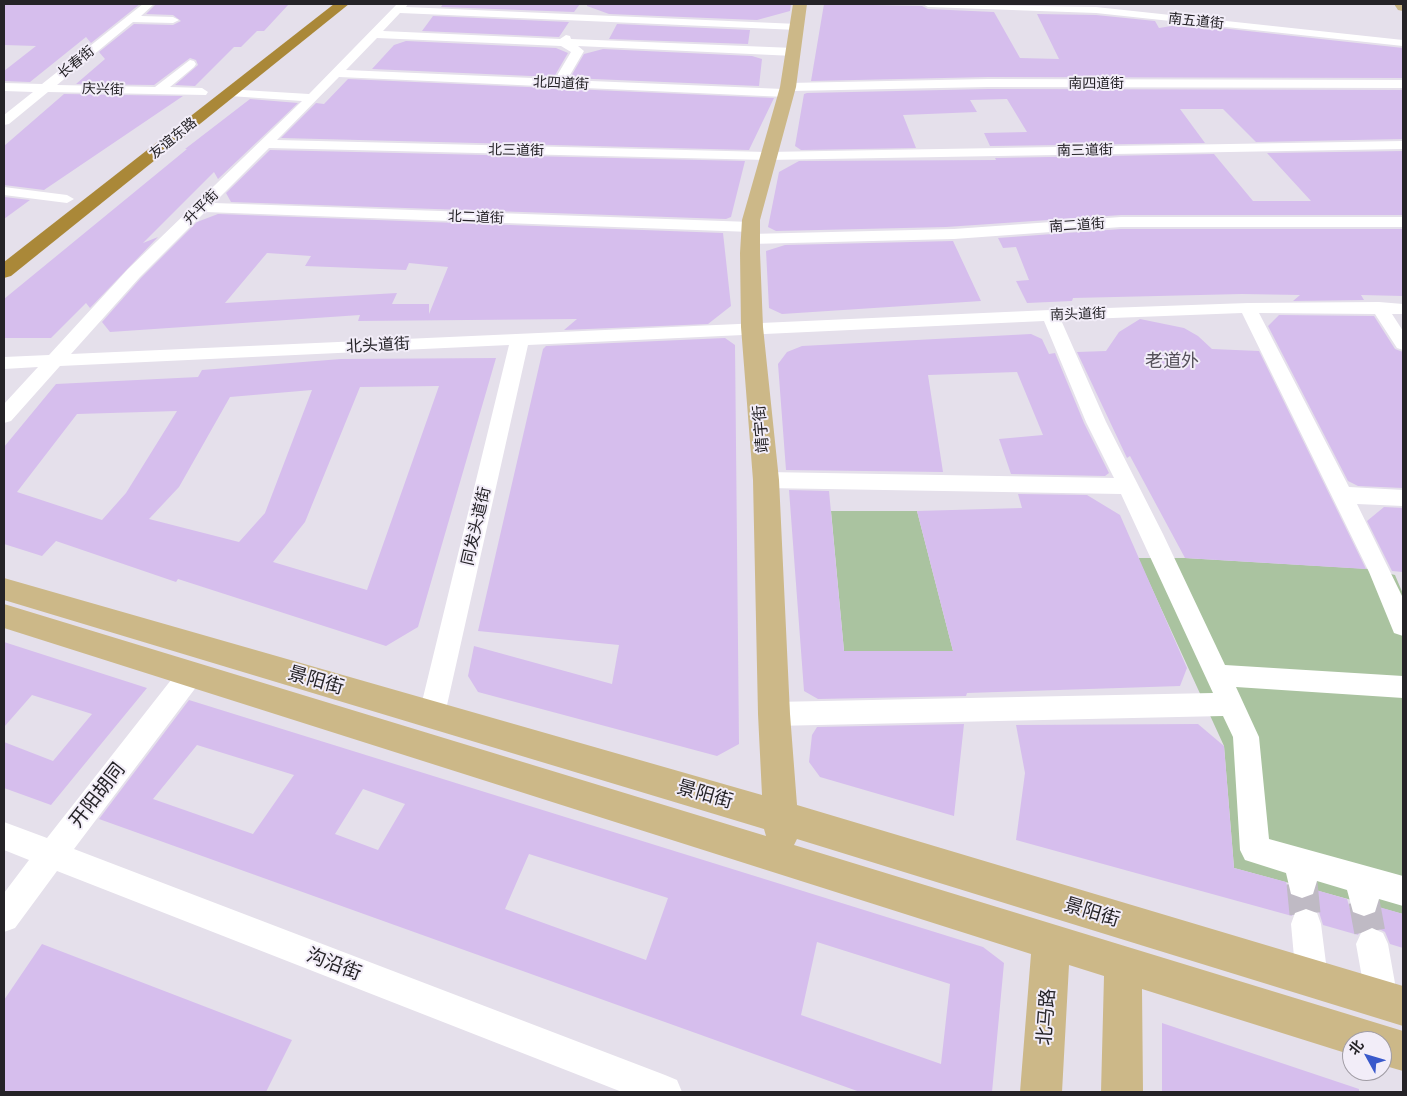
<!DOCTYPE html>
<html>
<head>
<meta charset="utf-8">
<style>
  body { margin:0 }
  #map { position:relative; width:1407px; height:1096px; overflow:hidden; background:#e5e0eb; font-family:Ubuntu,"Noto Sans SC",sans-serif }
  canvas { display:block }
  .frame { position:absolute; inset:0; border:5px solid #252327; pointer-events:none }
  .north { position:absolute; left:1342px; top:1031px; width:50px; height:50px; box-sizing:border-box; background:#f2edf8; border:1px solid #a09ca4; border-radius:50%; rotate:309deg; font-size:14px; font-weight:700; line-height:20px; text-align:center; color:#252327 }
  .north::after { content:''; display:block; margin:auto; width:18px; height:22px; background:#3a59cb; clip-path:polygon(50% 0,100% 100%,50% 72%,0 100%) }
</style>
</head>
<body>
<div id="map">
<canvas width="1407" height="1096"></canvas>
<div class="frame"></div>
<div class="north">北</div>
</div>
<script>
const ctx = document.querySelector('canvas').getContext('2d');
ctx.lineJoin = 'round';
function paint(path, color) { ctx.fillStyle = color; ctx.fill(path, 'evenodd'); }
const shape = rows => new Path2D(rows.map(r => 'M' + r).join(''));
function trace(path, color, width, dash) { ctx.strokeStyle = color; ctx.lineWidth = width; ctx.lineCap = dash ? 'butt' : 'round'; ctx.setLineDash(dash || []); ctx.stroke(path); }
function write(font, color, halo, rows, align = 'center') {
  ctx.font = font + ' Ubuntu,"Noto Sans SC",sans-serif'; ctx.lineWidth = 4; ctx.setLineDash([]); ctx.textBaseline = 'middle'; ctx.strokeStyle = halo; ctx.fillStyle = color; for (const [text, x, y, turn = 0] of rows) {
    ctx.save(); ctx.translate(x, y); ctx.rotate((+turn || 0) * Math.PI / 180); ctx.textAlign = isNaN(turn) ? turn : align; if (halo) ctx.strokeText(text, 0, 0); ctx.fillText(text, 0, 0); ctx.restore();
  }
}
const green = shape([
  [831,511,917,511,953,651,844,651],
  [1138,558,1185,558,1370,569,1395,575,1403,594,1403,914,1234,868,1224,746]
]);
const building = shape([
  [4,4,140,4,91,43,86,37,30,82,4,81,4,71,36,46,4,45],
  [156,4,289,4,264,31,257,31,241,47,234,47,195,86,175,85,198,65,196,60,190,58,154,85,76,84,105,59,99,52,134,24,173,25,181,21,173,15,146,14],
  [443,4,580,4,574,12,441,7],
  [587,4,791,4,790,11,757,20,609,14,587,6],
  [824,4,922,6,928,9,994,12,1020,58,1059,59,1037,14,1096,15,1155,21,1159,28,1184,24,1403,48,1403,78,988,77,811,81],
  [433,16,569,22,559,37,422,31],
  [617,24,750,30,748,44,609,39],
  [406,41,556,48,568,53,554,77,372,69,394,45],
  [603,49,752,56,762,59,759,86,570,78,584,54],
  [348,79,774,98,749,150,281,138,316,103,324,104],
  [988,89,1403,90,1403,139,1256,142,1223,109,1180,109,1205,143,990,146,984,133,1027,132,1007,99,970,100,977,112,903,115,916,148,801,150,795,146,804,94,807,93],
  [64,94,183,96,44,190,4,185,4,146],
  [250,99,298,103,218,179,214,172,143,243,158,237,90,308,86,303,51,338,4,338,4,299,187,149,185,149],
  [270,150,745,161,731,217,726,219,231,202,226,193],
  [1403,151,1403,215,1121,215,946,227,776,231,768,227,779,172,799,161,996,160,995,158,1214,154,1253,201,1311,201,1267,153],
  [4,197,30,200,4,219],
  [218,214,723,233,731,306,708,324,564,330,577,319,358,321,360,315,110,332,102,322,141,278,197,222],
  [267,253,311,256,305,266,406,270,409,263,448,267,429,314,429,304,392,304,397,293,225,303],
  [1121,229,1403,229,1403,296,1361,295,1364,300,1293,301,1300,295,1242,294,1073,298,1072,301,1027,303,1016,281,1029,280,1016,247,1003,248,998,238],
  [953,241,981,301,782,314,769,308,766,251,785,245],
  [1279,315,1374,316,1395,349,1403,352,1403,488,1358,486,1348,481,1268,326],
  [1140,319,1184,328,1198,336,1212,349,1259,351,1366,569,1185,558,1130,456,1127,458,1077,352,1106,351,1119,332],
  [1031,334,1042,339,1049,354,1055,353,1084,423,1109,473,1105,476,1011,474,999,439,1043,435,1017,372,928,375,943,472,786,470,778,364,787,352,802,346],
  [725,338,735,345,739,744,717,756,478,692,468,676,474,646,612,684,619,645,478,631,543,349,546,346],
  [496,358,418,627,386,646,178,579,176,582,56,541,42,556,4,544,4,447,56,384,198,377,202,370,341,359],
  [439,386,367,590,273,562,305,522,360,387],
  [312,390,265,513,239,542,149,519,179,487,230,397],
  [177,411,126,493,102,520,17,492,77,414],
  [789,490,829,491,844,651,953,651,917,511,1022,508,1018,494,1087,495,1120,515,1187,668,1180,686,967,693,966,696,818,699,804,691],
  [1384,507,1403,508,1403,572,1392,571,1367,521],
  [4,642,147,688,51,805,4,788,4,742,53,761,92,714,32,695,4,727],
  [189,700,983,947,1004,963,992,1092,860,1092,99,819],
  [197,745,294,775,253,834,153,799],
  [363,789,405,804,378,850,335,834],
  [529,854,668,898,646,960,505,909],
  [817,942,950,984,941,1064,801,1015],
  [964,724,954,816,820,777,809,762,812,735,817,727],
  [1198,724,1224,746,1234,868,1286,882,1289,894,1301,900,1314,896,1316,890,1347,899,1351,912,1363,918,1376,914,1379,907,1403,914,1403,948,1390,944,1385,932,1373,926,1360,931,1358,935,1323,925,1319,912,1307,907,1294,911,1292,916,1016,840,1025,773,1016,725],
  [42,944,292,1040,266,1092,4,1092,4,1000],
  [1162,1023,1359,1089,1359,1092,1162,1092]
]);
const minorTunnel = shape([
  [1302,883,1306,924],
  [1364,901,1372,944]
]);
const minor = shape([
  [143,4,154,4,141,16,173,17,179,20,173,23,133,22,57,85,155,87,190,60,194,61,196,64,194,67,170,87,202,88,208,92,206,95,48,92,9,124,4,125,4,115,33,92,4,91,4,83,42,84,143,4],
  [397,4,408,4,406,7,798,24,804,27,798,30,400,13,383,31,560,39,566,35,570,36,571,39,794,48,800,52,794,56,578,46,584,51,567,80,783,89,784,84,788,83,988,79,1403,80,1403,88,988,87,791,91,790,96,786,97,339,77,277,140,767,152,1403,141,1403,149,767,160,269,148,214,203,751,222,759,227,751,232,205,212,140,277,71,354,1050,310,1248,303,1379,302,1403,304,1403,314,1392,314,1403,331,1403,350,1397,348,1375,314,1259,313,1349,487,1403,490,1403,506,1357,504,1403,598,1403,636,1394,633,1369,572,1242,313,1061,320,1106,422,1163,534,1225,665,1403,676,1403,698,1236,687,1259,737,1269,839,1403,876,1403,906,1379,899,1375,912,1364,916,1353,912,1347,890,1317,881,1313,894,1302,898,1291,894,1286,873,1245,860,1240,850,1233,737,1223,716,774,726,765,722,761,714,765,706,774,702,1213,693,1121,494,766,488,759,485,755,480,759,475,766,472,1114,478,1086,422,1044,321,528,345,445,714,441,722,432,726,423,722,419,714,509,345,60,366,11,421,4,423,4,404,38,367,4,369,4,357,49,355,128,269,302,101,230,96,224,92,226,89,309,94,397,4],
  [377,38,561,46,571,52,555,79,346,70,377,38],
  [923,4,1096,7,1403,40,1403,46,1096,13,928,7,923,4],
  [4,187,67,195,74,199,67,203,4,195,4,187],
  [1121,217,1403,217,1403,227,1121,227,954,239,750,244,742,239,750,234,954,229,1121,217],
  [191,663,200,666,204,674,200,682,74,849,665,1075,677,1080,682,1092,622,1092,57,871,15,928,4,932,4,893,29,860,4,850,4,822,47,838,182,666,191,663],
  [1306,909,1317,913,1321,924,1328,979,1323,990,1312,995,1301,990,1296,979,1291,924,1295,913,1306,909],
  [1372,928,1383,933,1388,944,1398,1000,1393,1011,1382,1016,1371,1011,1366,1000,1356,944,1361,933,1372,928]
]);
const major = shape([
  [793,4,807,4,796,87,760,220,760,253,763,327,779,480,790,714,797,805,1403,986,1403,1026,797,839,794,845,1403,1031,1403,1071,1382,1065,1382,1041,1352,1041,1352,1055,1142,989,1143,1092,1101,1092,1104,976,1069,965,1062,1092,1020,1092,1031,954,4,628,4,604,766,836,764,829,4,600,4,578,762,795,758,714,753,480,741,327,740,253,742,220,780,87,793,4],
  [1394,4,1403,4,1403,11,1398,10,1394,4]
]);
const highway = shape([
  [334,4,349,4,11,276,4,278,4,262,334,4]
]);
const farStreetnames = [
  ["南五道街",1196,21,6],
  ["长春街",76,62,-39],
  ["北四道街",561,83,3],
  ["南四道街",1096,83],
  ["庆兴街",103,89,2],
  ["友谊东路",173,138,-39],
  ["北三道街",516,150,1],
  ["南三道街",1085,150,-1],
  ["升平街",201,207,-45],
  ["北二道街",476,217,2],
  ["南二道街",1077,225,-4],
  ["南头道街",1078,314,-2]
];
const streetNames = [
  ["北头道街",378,345,-3],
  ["靖宇街",761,429,-95],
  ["同发头道街",476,526,-77]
];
const neighbourhoodNames = [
  ["老道外",1172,361]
];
const nearStreetnames = [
  ["景阳街",316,680,16],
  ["景阳街",705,794,16],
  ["开阳胡同",97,795,-52],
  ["景阳街",1092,912,17],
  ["沟沿街",334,964,21],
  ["北马路",1046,1017,-86]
];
paint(green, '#aac3a0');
paint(building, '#d6beed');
trace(minorTunnel, '#bfbac4', 31, [31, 15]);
paint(minor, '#fff');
paint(major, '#ccb888');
paint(highway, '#aa8838');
write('14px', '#252327', '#f2edf8', farStreetnames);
write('16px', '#252327', '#f2edf8', streetNames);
write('18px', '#56525b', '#f2edf8', neighbourhoodNames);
write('19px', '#252327', '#f2edf8', nearStreetnames);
</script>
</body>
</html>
